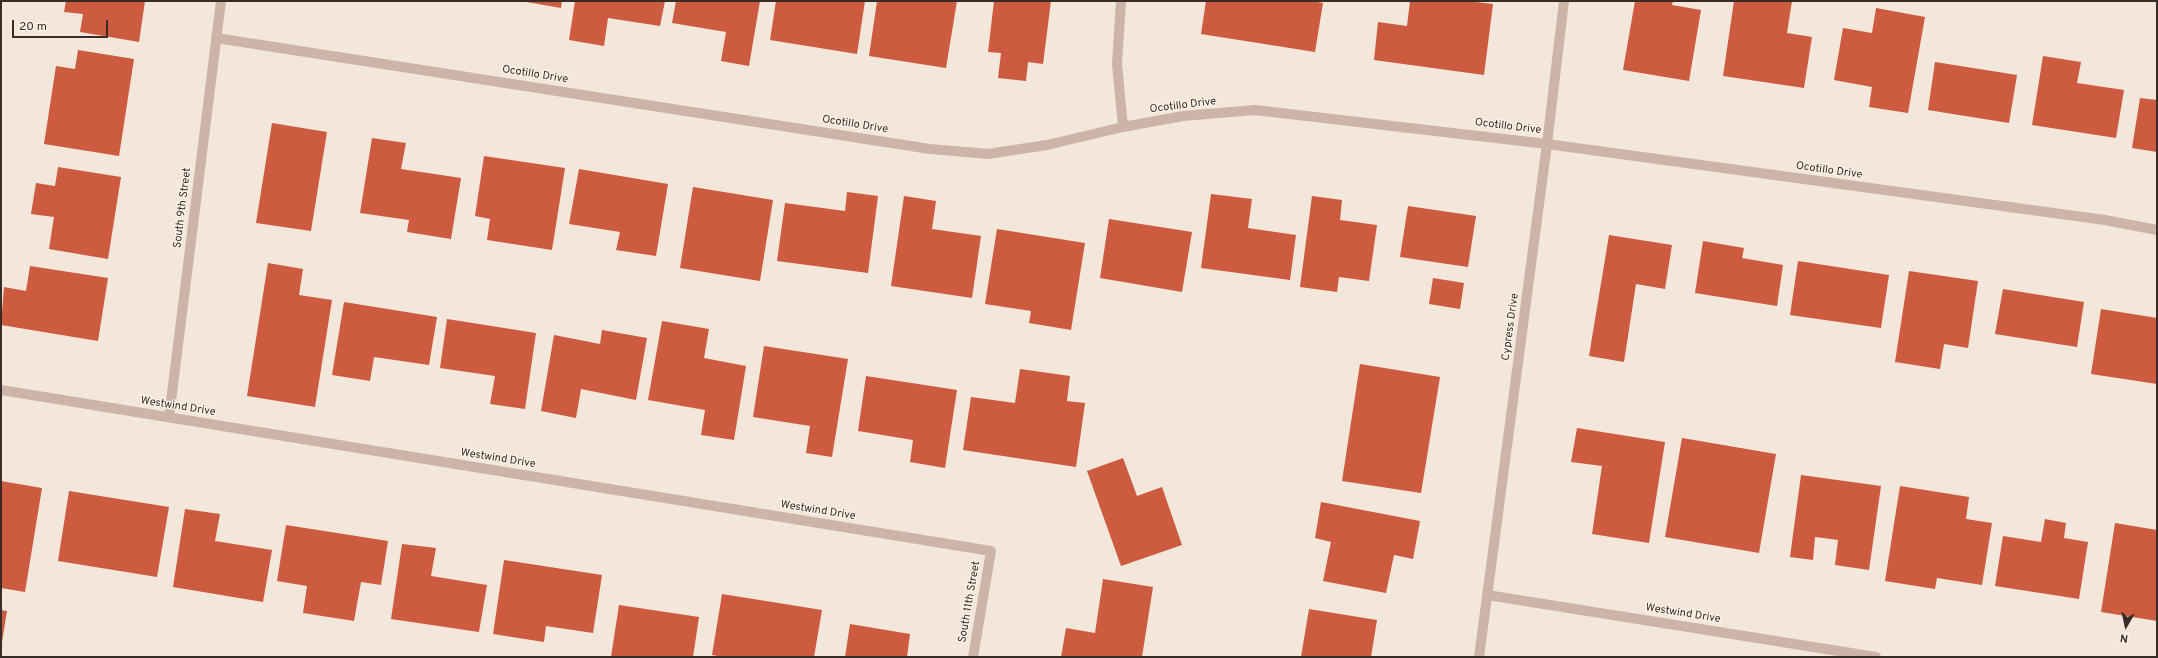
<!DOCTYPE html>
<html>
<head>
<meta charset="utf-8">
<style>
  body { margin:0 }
  #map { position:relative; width:2158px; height:658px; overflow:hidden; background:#f3e6db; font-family:Overpass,sans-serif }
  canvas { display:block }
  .frame { position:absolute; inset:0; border:2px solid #382c27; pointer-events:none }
  .north { position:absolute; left:2106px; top:606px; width:40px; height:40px; -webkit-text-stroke:3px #fbf1e7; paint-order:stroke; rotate:189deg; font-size:11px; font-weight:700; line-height:16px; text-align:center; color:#382c27 }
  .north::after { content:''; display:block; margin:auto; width:14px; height:18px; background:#382c27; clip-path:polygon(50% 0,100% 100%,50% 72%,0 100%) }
  .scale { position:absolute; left:12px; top:20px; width:96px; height:18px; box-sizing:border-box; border:2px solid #382c27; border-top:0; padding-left:5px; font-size:12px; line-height:14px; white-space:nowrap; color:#382c27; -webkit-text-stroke:3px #fbf1e7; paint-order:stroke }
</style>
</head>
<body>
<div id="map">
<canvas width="2158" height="658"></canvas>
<div class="frame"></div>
<div class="north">N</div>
<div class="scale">20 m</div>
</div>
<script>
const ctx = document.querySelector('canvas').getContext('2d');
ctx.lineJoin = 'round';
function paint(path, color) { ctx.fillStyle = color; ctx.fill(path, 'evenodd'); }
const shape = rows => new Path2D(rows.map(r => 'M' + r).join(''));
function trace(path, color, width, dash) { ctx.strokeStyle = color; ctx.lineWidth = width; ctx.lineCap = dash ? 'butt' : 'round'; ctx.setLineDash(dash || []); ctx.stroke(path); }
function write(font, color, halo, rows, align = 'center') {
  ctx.font = font + ' Overpass,sans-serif'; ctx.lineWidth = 3; ctx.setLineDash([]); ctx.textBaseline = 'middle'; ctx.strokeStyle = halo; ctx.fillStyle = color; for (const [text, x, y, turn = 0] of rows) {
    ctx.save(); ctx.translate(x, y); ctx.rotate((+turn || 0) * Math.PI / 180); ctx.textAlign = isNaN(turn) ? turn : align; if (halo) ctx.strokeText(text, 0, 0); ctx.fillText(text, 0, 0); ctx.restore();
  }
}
const building = shape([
  [66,1,145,1,139,42,80,32,83,14,64,12],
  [521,1,562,1,561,8],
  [575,1,665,1,660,26,608,18,604,46,569,40],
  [676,1,760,1,749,66,721,61,726,32,672,23],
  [776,1,865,1,857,54,770,40],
  [877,1,957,1,946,68,869,56],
  [994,1,1051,1,1043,64,1028,62,1026,81,998,78,1001,53,988,52],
  [1206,1,1312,1,1323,3,1315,52,1201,34],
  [1410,1,1467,1,1493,4,1484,75,1374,60,1378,22,1407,26],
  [1635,1,1673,1,1672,5,1701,10,1689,81,1623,70],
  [1734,1,1792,1,1787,33,1812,37,1804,88,1723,76],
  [1876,8,1925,17,1908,113,1869,107,1872,87,1834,80,1843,28,1872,33],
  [78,50,134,59,119,156,44,144,56,66,75,69],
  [2043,56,2081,62,2077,83,2124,90,2116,138,2032,125],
  [1935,62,2017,75,2009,123,1928,110],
  [2140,98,2157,100,2157,152,2132,148],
  [272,123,327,132,311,231,256,223],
  [372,138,406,143,401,169,461,178,451,239,407,232,409,220,360,213],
  [484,156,565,168,552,250,487,240,490,219,475,216],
  [58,167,121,177,108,259,49,249,54,217,31,214,36,183,55,186],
  [579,169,668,184,656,256,616,250,620,232,569,224],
  [693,187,773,200,760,281,680,268],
  [847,192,878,196,868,273,777,261,785,203,845,211],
  [1211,194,1252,199,1248,228,1296,235,1290,280,1201,268],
  [904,196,936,201,932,229,981,236,972,298,891,286],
  [1312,196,1342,200,1340,220,1377,225,1369,281,1339,277,1337,292,1300,287],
  [1408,206,1476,216,1468,267,1400,257],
  [1109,219,1192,232,1182,292,1100,278],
  [997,229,1085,243,1071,330,1029,323,1031,311,985,304],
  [1609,235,1672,245,1665,289,1636,284,1624,362,1589,356],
  [1703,241,1744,248,1742,258,1783,265,1777,306,1695,293],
  [1798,261,1889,275,1881,328,1790,315],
  [268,263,303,269,299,295,332,300,315,407,247,396],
  [30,266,108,278,98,341,1,325,4,287,26,291],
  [1909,271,1978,281,1968,348,1944,344,1940,369,1895,362],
  [1433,278,1464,283,1460,309,1429,304],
  [2003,289,2084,302,2077,347,1995,334],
  [344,302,437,317,429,365,374,357,370,381,332,375],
  [2101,309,2157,318,2157,384,2091,374],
  [447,319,536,333,525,409,490,404,495,376,440,368],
  [662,321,709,329,704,358,746,366,734,440,701,435,705,410,648,400],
  [602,330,647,338,636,400,581,389,576,418,541,411,554,335,600,344],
  [764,346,848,359,832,457,806,453,810,426,753,417],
  [1360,364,1440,377,1421,493,1342,481],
  [1020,369,1070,376,1067,401,1085,403,1076,467,963,450,971,397,1015,403],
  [866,376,957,390,945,468,910,462,913,440,858,431],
  [1577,428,1665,442,1649,543,1592,534,1602,466,1571,462],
  [1682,438,1776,454,1759,553,1665,537],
  [1123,458,1137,496,1162,487,1182,545,1121,566,1087,471],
  [1801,475,1881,486,1869,570,1835,565,1838,540,1815,537,1813,560,1790,557],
  [1,481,42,488,25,592,1,588],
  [1900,486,1969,497,1966,519,1992,523,1982,585,1937,578,1935,589,1885,581],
  [69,491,169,507,157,577,58,561],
  [1321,502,1420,521,1413,559,1394,555,1386,593,1323,581,1331,542,1315,538],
  [185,509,220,514,215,541,272,550,263,602,173,587],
  [2045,519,2066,523,2064,538,2088,542,2079,599,1995,586,2003,536,2041,542],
  [2115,523,2157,530,2157,621,2101,612],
  [286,525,388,541,381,585,361,582,354,621,303,613,307,586,277,581],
  [402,544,436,548,431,576,487,585,479,632,391,619],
  [504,560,602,575,593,633,546,626,544,642,493,634],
  [1103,579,1153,587,1142,657,1061,657,1066,628,1095,633],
  [722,594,822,610,814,657,723,657,712,655],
  [619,605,699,617,693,657,611,657],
  [1309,609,1377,620,1371,657,1301,657],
  [1,610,7,611,2,642,1,642],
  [850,624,910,634,907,657,845,657]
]);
const minor = shape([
  [1121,1,1117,64,1123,127],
  [216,38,930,149,988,154,1047,145,1123,127,1183,116,1255,110,1547,144,2105,220,2157,230],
  [1,390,991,551,973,657],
  [169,417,221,1],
  [1487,595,1876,657],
  [1479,657,1547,144,1564,1]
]);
const streetNames = [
  ["Ocotillo Drive",535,75,9],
  ["Ocotillo Drive",1183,106,-7],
  ["Ocotillo Drive",855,125,9],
  ["Ocotillo Drive",1508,127,7],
  ["Ocotillo Drive",1829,171,8],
  ["South 9th Street",183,208,-83],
  ["Cypress Drive",1511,327,-82],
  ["Westwind Drive",178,407,9],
  ["Westwind Drive",498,459,9],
  ["Westwind Drive",818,511,9],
  ["South 11th Street",970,602,-80],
  ["Westwind Drive",1683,614,9]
];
paint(building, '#cd5b3f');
trace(minor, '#ccb5a6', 10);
write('11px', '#382c27', '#fbf1e7', streetNames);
</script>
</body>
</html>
